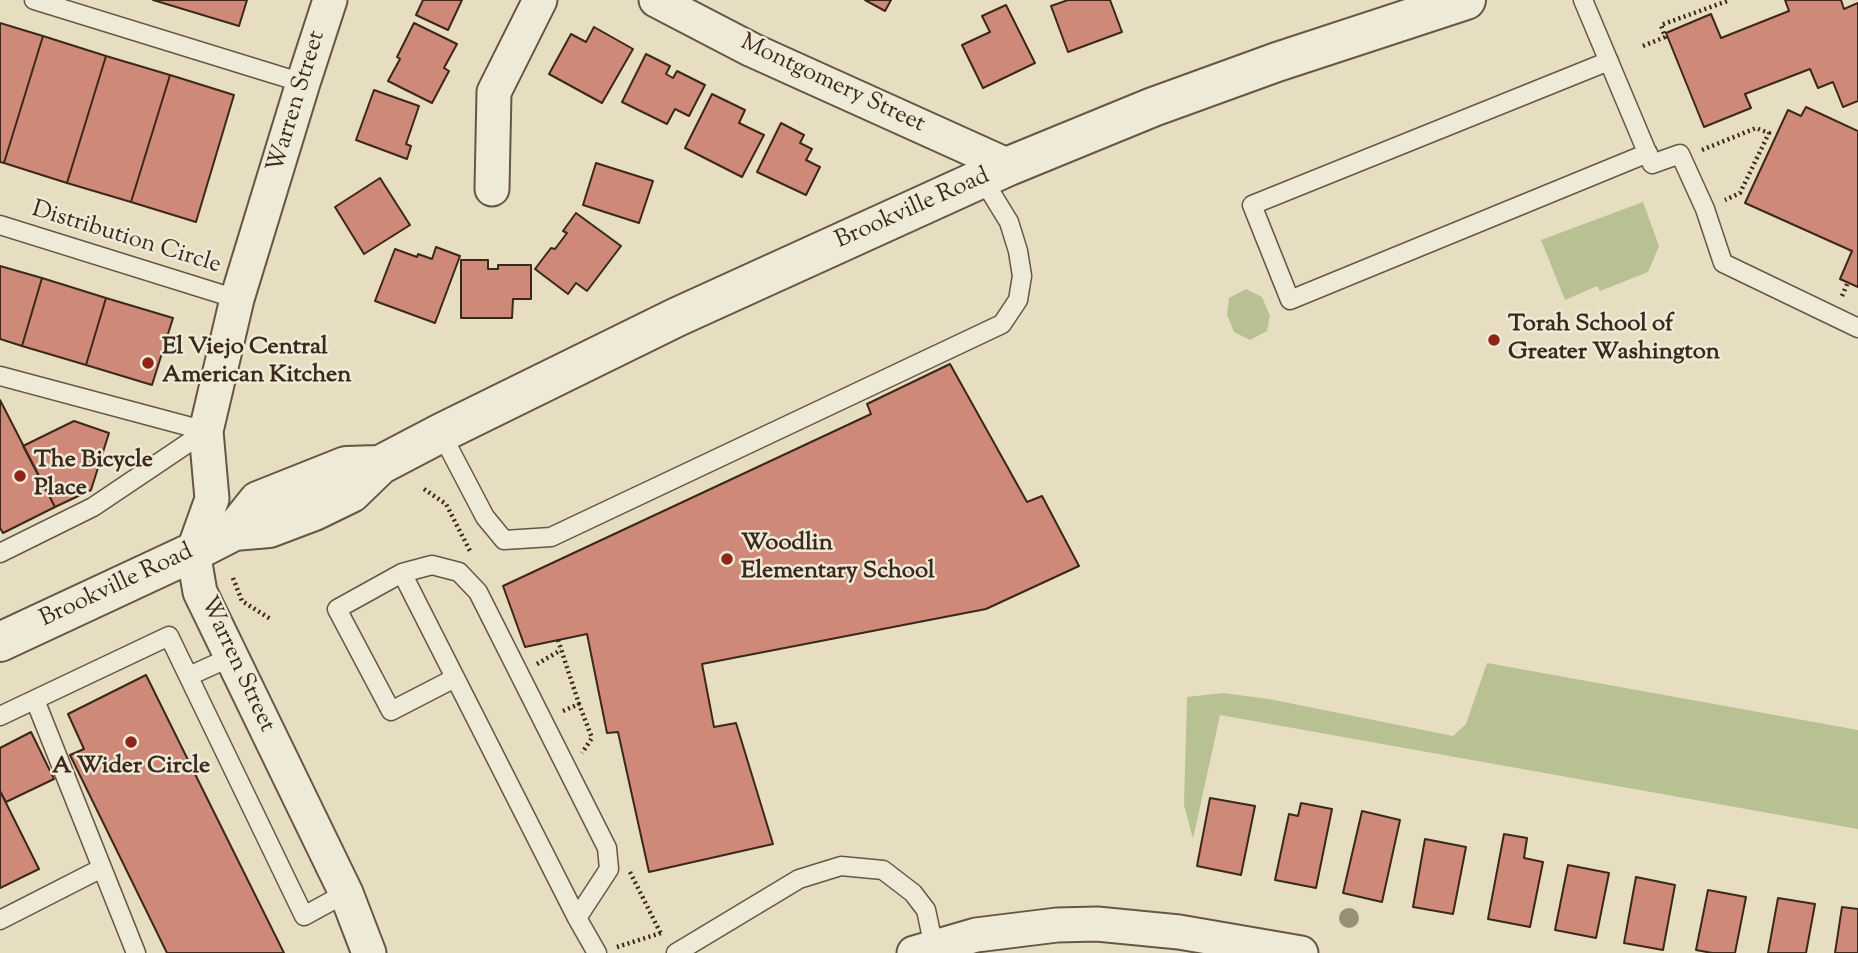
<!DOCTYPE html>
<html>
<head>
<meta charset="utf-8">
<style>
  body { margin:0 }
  canvas { display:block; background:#e7dec1 }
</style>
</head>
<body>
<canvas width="1858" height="953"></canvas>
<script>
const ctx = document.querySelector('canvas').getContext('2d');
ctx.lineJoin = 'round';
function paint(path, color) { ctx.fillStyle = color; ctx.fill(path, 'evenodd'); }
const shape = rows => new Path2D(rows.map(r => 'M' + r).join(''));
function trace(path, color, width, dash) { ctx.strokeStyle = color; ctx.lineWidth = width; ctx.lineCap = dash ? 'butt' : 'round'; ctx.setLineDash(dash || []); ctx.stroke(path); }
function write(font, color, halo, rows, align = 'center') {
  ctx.font = font + ' "Sorts Mill Goudy",serif'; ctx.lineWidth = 5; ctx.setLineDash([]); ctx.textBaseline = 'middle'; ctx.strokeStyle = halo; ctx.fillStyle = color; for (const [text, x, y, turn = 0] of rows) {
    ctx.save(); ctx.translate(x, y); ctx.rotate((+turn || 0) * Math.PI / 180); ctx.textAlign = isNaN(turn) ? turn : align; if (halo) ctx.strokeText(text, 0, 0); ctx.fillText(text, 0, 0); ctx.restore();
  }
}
const green = shape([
  [1643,202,1659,246,1648,272,1600,291,1597,286,1565,300,1541,240],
  [1246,289,1262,297,1270,316,1267,331,1250,340,1234,332,1227,315,1229,298],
  [1487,663,1858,730,1858,829,1220,715,1193,839,1184,805,1187,697,1223,693,1269,699,1453,736,1466,724]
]);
const building = shape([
  [153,0,247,0,239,26,153,0],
  [423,0,462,0,448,30,416,15,423,0],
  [865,0,891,0,885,11,865,0],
  [1068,0,1110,0,1122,32,1068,52,1051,6,1068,0],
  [1785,0,1841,0,1844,9,1858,3,1858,101,1843,107,1833,82,1818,88,1810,69,1745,94,1751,108,1704,127,1666,33,1711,14,1721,38,1789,11,1785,0],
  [1006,5,1035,63,983,88,962,45,990,32,982,16,1006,5],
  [0,23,43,36,4,163,0,162,0,23],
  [414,23,457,44,444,68,449,71,432,103,388,81,400,59,397,57,414,23],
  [594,27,633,49,602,103,549,74,571,34,586,42,594,27],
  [43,36,106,56,67,183,4,163,43,36],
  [646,54,670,66,666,74,673,78,677,71,705,85,689,116,675,109,667,124,622,102,646,54],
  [106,56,170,75,131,202,67,183,106,56],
  [170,75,234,95,196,222,131,202,170,75],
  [374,90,419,106,406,144,411,146,407,159,356,140,374,90],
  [712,94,745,110,739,123,764,135,742,177,685,148,712,94],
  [1806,107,1858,131,1858,287,1840,279,1852,251,1745,203,1788,110,1801,116,1806,107],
  [781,123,804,135,800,143,812,149,806,160,820,167,806,195,757,172,781,123],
  [596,163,653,181,639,223,583,205,596,163],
  [380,178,410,225,364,254,335,207,380,178],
  [576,213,621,246,587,291,576,283,568,294,535,269,551,248,555,249,567,233,563,231,576,213],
  [436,247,460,256,435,323,375,301,395,249,417,257,418,254,432,259,436,247],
  [461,260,488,260,488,269,498,269,498,265,531,265,531,299,513,299,512,318,461,318,461,260],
  [0,266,42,278,22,346,0,339,0,266],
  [42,278,106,298,86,365,22,346,42,278],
  [106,298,173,318,152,385,86,365,106,298],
  [950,364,1027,502,1042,496,1079,566,986,609,702,664,714,727,736,723,773,844,649,872,618,732,607,733,587,634,525,647,503,586,871,414,867,404,950,364],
  [0,400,55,507,3,533,0,528,0,400],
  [74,421,109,433,91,490,55,507,23,446,74,421],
  [146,675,194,772,284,953,167,953,70,755,84,749,68,714,146,675],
  [31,732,54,779,6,802,0,791,0,748,31,732],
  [0,791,39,869,0,888,0,791],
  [1210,798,1255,806,1241,875,1197,866,1210,798],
  [1301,803,1332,809,1316,888,1275,880,1289,814,1298,816,1301,803],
  [1362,811,1400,820,1382,902,1343,893,1362,811],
  [1504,834,1527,838,1524,858,1543,862,1530,927,1488,919,1504,834],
  [1425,839,1466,847,1453,914,1413,907,1425,839],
  [1568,865,1609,873,1596,938,1555,930,1568,865],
  [1636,877,1675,885,1663,950,1624,943,1636,877],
  [1708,890,1746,897,1735,953,1712,953,1696,950,1708,890],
  [1778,898,1815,904,1806,953,1768,953,1778,898],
  [1842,907,1858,909,1858,953,1835,953,1842,907]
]);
const path = shape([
  [1643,46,1665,37,1661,25,1730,0],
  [1702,150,1756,128,1769,133,1740,193,1725,200],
  [1842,296,1848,282],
  [424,489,446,504,470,551],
  [233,578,242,601,272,620],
  [558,640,579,704],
  [537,664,561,650],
  [563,711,579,704,592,738,582,753],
  [630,872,662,936],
  [617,947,661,933]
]);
const service = shape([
  [34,0,303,83],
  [1583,0,1652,164,1680,154,1705,209,1723,263,1858,328],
  [1609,61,1252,205,1290,300,1648,153],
  [0,225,237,299],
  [0,376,206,431,93,507,0,553],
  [441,433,485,517,504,540,551,537,1002,324,1018,300,1022,276,1018,251,1009,222,982,178],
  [402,573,432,565,459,572,478,592,607,848,609,869,577,918],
  [189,676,231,657],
  [455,678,391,711,337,609,402,573,577,918,597,953],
  [35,700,136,953],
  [0,716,169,636,304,916,346,893],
  [0,920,102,868],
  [676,953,799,879,841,866,883,870,913,893,926,910,934,947]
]);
const minor = shape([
  [330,0,303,83,237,299,206,431,212,499,193,552,200,592,346,893,369,953],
  [656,0,752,50,1009,166],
  [492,189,494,92,540,0],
  [914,953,976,935,1057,925,1097,924,1179,932,1301,953]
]);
const tertiary = shape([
  [234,531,258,501,346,466,378,465],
  [0,642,193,552,234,531,269,528,314,511,351,493,380,465,441,433,677,317,1009,166,1153,107,1277,62,1466,0]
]);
const trees = [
  [1349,918]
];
const markers = [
  [1494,340,7,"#8f2418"],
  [148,363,7,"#8f2418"],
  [20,476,7,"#8f2418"],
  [727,559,7,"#8f2418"],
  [131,742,7,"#8f2418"]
];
const streetNames = [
  ["Montgomery Street",832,85,25],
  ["Warren Street",298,102,-73],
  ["Brookville Road",913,210,-24],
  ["Distribution Circle",126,239,17],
  ["Brookville Road",117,587,-25],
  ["Warren Street",236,665,65]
];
const poiNames = [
  ["Torah School of",1508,326],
  ["Greater Washington",1508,354],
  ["El Viejo Central",162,349],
  ["American Kitchen",162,377],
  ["The Bicycle",34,462],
  ["Place",34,490],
  ["Woodlin",741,545],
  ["Elementary School",741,573],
  ["A Wider Circle",131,768,"center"]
];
paint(green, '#b8c191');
paint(building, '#cf8978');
trace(building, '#3b281a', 2);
trace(service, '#665644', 21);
trace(minor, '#665644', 37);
trace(tertiary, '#665644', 42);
trace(path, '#3b281a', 4.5, [2, 3.5]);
trace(service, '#efead7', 18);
trace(minor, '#efead7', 33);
trace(tertiary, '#efead7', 38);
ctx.fillStyle = '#998f76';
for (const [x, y] of trees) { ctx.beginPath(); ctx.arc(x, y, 10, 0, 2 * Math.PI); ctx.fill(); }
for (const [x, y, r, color] of markers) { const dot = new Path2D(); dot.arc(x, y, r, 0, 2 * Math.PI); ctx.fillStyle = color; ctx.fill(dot); trace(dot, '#efead7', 2.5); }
write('24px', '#3b281a', '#efead7', streetNames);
write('bold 24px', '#3b281a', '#efead7', poiNames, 'left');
</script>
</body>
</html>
